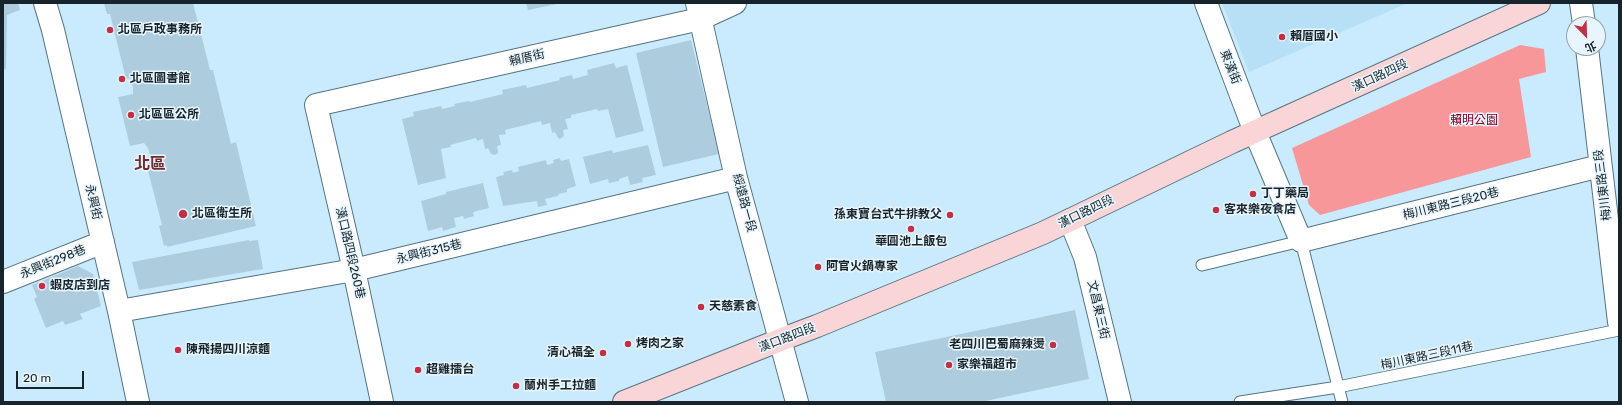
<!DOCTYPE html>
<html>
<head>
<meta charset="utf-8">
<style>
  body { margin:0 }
  #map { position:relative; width:1622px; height:405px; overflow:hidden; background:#caebfe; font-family:Rubik,"Noto Sans TC",sans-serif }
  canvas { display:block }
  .frame { position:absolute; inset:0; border:4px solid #18242b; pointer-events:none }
  .north { position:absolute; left:1566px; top:16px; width:40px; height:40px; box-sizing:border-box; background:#e8f5fd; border:1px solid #95a1a9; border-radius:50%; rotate:157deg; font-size:11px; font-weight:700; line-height:16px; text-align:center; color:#18242b }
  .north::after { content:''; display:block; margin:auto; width:14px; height:18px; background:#c13145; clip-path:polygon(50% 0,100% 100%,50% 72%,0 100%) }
  .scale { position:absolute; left:16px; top:371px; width:68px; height:18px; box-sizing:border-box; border:2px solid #18242b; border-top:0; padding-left:5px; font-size:12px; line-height:14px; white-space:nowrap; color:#18242b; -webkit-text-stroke:3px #e8f5fd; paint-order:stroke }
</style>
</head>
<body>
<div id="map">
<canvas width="1622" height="405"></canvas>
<div class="frame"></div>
<div class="north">北</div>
<div class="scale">20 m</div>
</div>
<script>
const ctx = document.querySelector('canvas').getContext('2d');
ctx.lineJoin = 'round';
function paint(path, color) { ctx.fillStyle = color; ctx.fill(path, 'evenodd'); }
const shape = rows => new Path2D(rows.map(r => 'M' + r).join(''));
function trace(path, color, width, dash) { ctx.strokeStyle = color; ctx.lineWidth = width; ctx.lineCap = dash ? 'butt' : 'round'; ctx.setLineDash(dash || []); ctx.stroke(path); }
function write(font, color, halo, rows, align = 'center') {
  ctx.font = font + ' Rubik,"Noto Sans TC",sans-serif'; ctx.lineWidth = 3; ctx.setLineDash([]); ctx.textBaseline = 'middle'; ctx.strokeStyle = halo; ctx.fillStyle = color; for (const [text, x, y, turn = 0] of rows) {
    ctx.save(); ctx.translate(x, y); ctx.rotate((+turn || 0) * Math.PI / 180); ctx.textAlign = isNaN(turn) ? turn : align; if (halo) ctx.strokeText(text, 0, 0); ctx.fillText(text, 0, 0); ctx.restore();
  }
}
const built = shape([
  [1222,3,1408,3,1249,72]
]);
const green = shape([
  [1520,45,1544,49,1546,72,1519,79,1531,157,1320,215,1309,205,1292,148]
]);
const building = shape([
  [3,3,18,3,20,10,7,15,6,69,3,70],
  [104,3,193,3,210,70,213,70,231,144,236,142,256,226,167,247,167,245,164,246,159,226,162,225,145,159,151,158,148,148,144,143,130,146,118,97,133,94,133,88,131,78,126,79,110,14,107,14],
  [526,3,557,3,557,4,528,10],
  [691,40,719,154,663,167,636,53],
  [614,63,616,68,627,65,644,131,616,138,608,109,598,111,597,109,571,115,571,118,565,119,568,129,563,130,564,136,560,139,558,138,555,132,552,133,550,123,542,125,541,121,505,130,506,134,499,135,501,145,497,146,498,153,495,155,491,154,488,148,485,149,483,139,477,141,476,138,450,145,451,147,441,149,446,178,418,185,402,119,414,116,413,112,441,106,442,109,455,106,454,104,469,101,470,102,503,94,502,90,526,85,527,88,560,80,559,78,572,75,573,79,588,75,587,70],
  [648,145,656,175,642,178,643,182,630,185,628,176,619,179,619,181,609,183,608,179,590,184,583,157,612,150,613,153],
  [560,158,561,161,569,159,576,186,567,189,567,192,559,194,558,196,545,199,547,205,538,207,537,201,503,206,496,177,504,175,503,172,512,170,513,173,519,171,518,167,546,160,547,165,554,163,553,160],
  [483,183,489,208,473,212,474,216,464,219,463,216,454,218,456,227,443,231,442,227,428,231,421,201,446,194,446,192],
  [249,240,249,241,258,240,263,269,139,290,132,262],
  [78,266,93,274,101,306,80,314,83,319,65,325,63,321,46,328,34,299,37,297,32,285],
  [1075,310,1089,379,981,402,886,402,875,352]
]);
const lane = shape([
  [1202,265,1301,241,1342,402],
  [1240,402,1338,387,1619,330]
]);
const street = shape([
  [45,3,53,30,119,311,138,402],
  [697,3,736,178,797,402],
  [1206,3,1255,132,1301,241,1600,166],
  [1581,3,1584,24],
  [1587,48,1619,322],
  [1070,220,1085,257,1120,402],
  [3,282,103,242],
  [119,311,354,270,736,178],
  [382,402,354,270,316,105,700,19,735,3]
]);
const secondary = shape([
  [624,402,780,340,817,326,1043,233,1232,142,1539,3]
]);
const markers = [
  [110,30,4,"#c13145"],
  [1282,37,4,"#c13145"],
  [122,79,4,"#c13145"],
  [131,115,4,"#c13145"],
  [1253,194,4,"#c13145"],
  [1216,210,4,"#c13145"],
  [183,214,5,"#c13145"],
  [950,215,4,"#c13145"],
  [911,229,4,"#c13145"],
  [818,267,4,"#c13145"],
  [42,286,4,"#c13145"],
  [701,307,4,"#c13145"],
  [628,344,4,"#c13145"],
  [1053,345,4,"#c13145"],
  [178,350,4,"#c13145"],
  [603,353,4,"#c13145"],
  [949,365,4,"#c13145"],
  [418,370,4,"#c13145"],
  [516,386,4,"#c13145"]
];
const poiNames = [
  ["北區戶政事務所",118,30],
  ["賴厝國小",1290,37],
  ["北區圖書館",130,79],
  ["北區區公所",139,115],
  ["丁丁藥局",1261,194],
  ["客來樂夜食店",1224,210],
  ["北區衛生所",192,214],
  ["孫東寶台式牛排教父",942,215,"right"],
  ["華圓池上飯包",911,242,"center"],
  ["阿官火鍋專家",826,267],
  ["蝦皮店到店",50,286],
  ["天慈素食",709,307],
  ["烤肉之家",636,344],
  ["老四川巴蜀麻辣燙",1045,345,"right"],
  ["陳飛揚四川涼麵",186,350],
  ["清心福全",595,353,"right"],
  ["家樂福超市",957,365],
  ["超雞擂台",426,370],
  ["蘭州手工拉麵",524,386]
];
const streetNames = [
  ["賴厝街",527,58,-13],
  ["東漢街",1230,67,69],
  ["漢口路四段",1380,76,-25],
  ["梅川東路三段",1603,185,-97],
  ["永興街",93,202,77],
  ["綏遠路一段",744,203,75],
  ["梅川東路三段20巷",1451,204,-14],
  ["漢口路四段",1086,212,-26],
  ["永興街315巷",429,252,-14],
  ["漢口路四段260巷",350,253,77],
  ["永興街298巷",53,262,-22],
  ["文昌東三街",1098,310,77],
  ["漢口路四段",787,338,-21],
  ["梅川東路三段11巷",1427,356,-12]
];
const parkNames = [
  ["賴明公園",1474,121]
];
const districtNames = [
  ["北區",150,164]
];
paint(built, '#b7dff6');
paint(green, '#f7979a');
paint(building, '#adcddf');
trace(lane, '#567484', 13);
trace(street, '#567484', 24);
trace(secondary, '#567484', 24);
trace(lane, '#fff', 11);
trace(street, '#fff', 22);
trace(secondary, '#fad5d7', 22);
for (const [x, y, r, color] of markers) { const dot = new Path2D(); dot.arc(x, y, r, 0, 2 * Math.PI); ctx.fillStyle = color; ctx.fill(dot); trace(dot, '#e8f5fd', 1.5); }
write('bold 12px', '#18242b', '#e8f5fd', poiNames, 'left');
write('12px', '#18242b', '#e8f5fd', streetNames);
write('12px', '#800222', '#e8f5fd', parkNames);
write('bold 16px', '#722b31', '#e8f5fd', districtNames);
</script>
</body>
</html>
